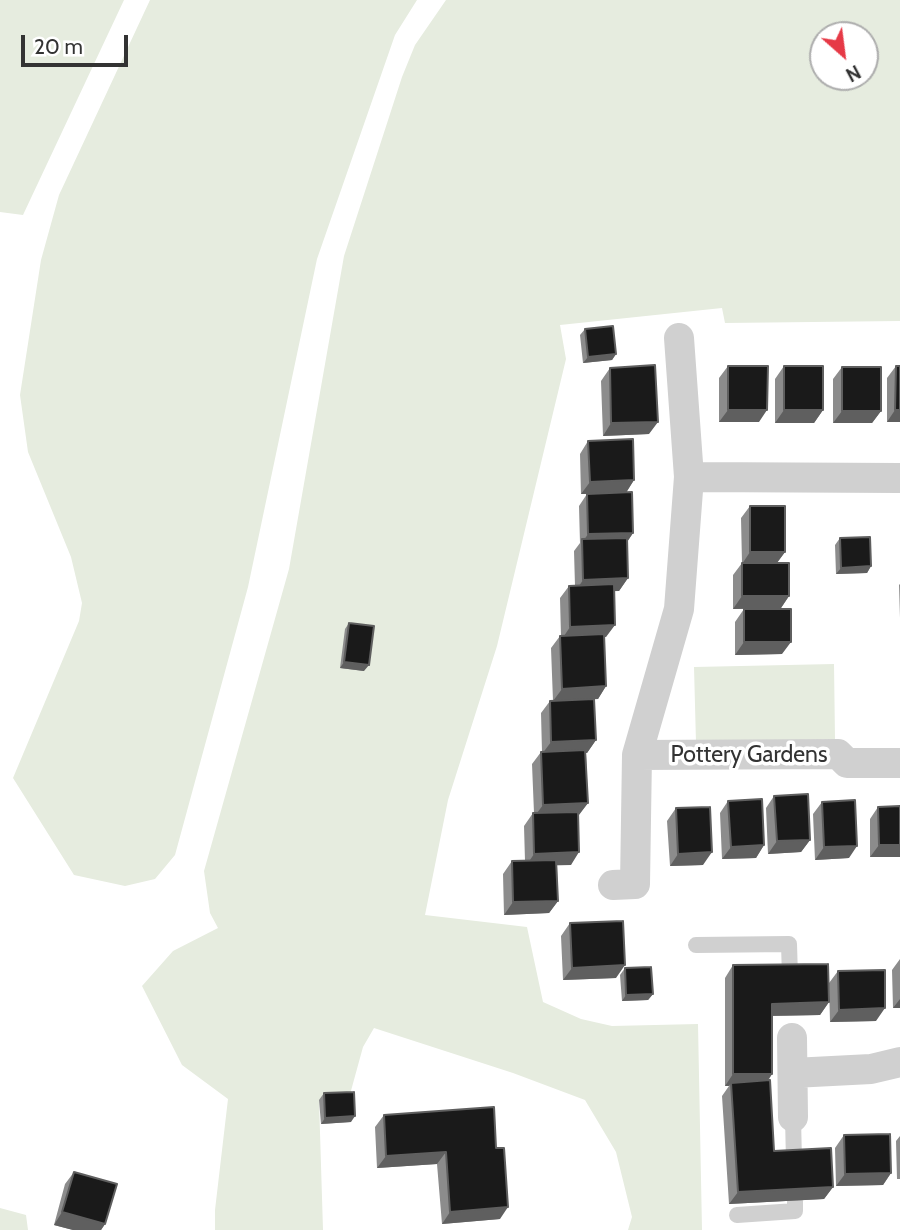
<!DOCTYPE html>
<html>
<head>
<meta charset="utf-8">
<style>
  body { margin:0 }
  #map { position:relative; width:900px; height:1230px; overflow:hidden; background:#fff; font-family:Cabin,sans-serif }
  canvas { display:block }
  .north { position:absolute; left:809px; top:21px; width:70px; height:70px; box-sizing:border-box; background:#fff; border:2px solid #adadad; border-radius:50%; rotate:152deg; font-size:19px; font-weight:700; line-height:28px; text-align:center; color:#333 }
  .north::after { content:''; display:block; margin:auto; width:24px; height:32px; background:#e63946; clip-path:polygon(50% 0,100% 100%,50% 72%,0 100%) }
  .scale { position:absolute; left:21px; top:35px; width:107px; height:32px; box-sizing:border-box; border:4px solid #333; border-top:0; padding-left:9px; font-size:21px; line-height:24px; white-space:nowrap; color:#333; -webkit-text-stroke:5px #fff; paint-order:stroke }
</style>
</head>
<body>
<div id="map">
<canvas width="900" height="1230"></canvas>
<div class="north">N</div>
<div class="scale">20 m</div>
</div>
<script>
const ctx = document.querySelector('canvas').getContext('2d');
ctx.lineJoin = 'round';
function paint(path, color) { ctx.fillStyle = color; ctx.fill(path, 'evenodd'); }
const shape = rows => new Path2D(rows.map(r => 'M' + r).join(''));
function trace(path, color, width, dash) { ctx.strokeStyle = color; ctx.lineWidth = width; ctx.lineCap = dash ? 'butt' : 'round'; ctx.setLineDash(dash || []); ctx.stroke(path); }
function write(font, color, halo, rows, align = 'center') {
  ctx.font = font + ' Cabin,sans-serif'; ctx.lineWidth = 7; ctx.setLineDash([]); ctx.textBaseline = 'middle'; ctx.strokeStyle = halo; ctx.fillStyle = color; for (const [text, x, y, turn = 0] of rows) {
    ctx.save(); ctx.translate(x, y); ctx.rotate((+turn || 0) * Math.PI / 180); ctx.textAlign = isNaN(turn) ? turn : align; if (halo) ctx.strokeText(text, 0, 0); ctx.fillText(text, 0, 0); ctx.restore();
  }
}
const green = shape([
  [0,0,124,0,23,215,0,212],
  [150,0,417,0,395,35,317,259,248,587,175,855,155,879,125,886,74,875,13,778,79,621,82,603,71,557,28,452,20,395,41,260,59,195],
  [446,0,900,0,900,321,725,323,722,308,560,325,566,359,497,646,448,800,425,915,527,927,543,1002,581,1019,612,1026,698,1024,702,1230,628,1230,632,1217,616,1152,585,1100,513,1073,374,1028,363,1047,349,1098,319,1100,323,1230,215,1230,215,1210,228,1099,182,1065,142,986,173,951,218,928,210,913,204,871,289,569,344,256,402,77,415,45],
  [823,35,865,35,865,77,823,77],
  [834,664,835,739,696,743,694,667],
  [0,1208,26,1215,28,1230,0,1230]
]);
const lane = shape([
  [696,945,789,944,790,977],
  [793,1117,794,1162],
  [737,1215,795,1211,795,1201]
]);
const street = shape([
  [689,477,900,478],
  [637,755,838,754,847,763,900,763],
  [613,885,635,884,637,755,679,609,689,477,679,338],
  [792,1038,793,1117],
  [793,1073,871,1069,900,1062]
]);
const wall = shape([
  [585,329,616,354,612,360,583,363,580,335],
  [728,366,759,422,719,422,719,378],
  [784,366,823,410,814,423,775,423,775,379],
  [896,366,900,422,887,422,887,378],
  [842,367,881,411,872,423,833,423,833,379],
  [610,368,649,434,603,436,601,381],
  [588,441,634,480,626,492,633,533,627,542,628,578,619,591,614,591,606,637,604,637,606,686,598,699,555,701,596,740,587,753,586,753,588,803,578,815,571,865,557,865,558,901,549,913,504,915,503,874,512,861,525,861,524,826,533,813,534,813,532,764,541,752,542,752,541,713,550,701,553,701,551,648,560,636,561,636,560,598,569,586,575,586,574,551,580,543,579,506,587,494,581,494,580,454],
  [750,506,785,552,777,563,789,596,781,608,733,609,733,575,742,563,741,518],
  [840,538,871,566,867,573,836,574,835,545],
  [900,584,900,618,899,585],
  [744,609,782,654,735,655,735,622],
  [349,623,364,671,340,668,345,629],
  [774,796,810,840,801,852,768,854,766,808],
  [728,801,764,845,756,858,722,859,720,813],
  [822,802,849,858,815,860,813,814],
  [900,806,900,857,870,857,870,819,878,807],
  [676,808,703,865,670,866,667,821],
  [570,923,616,978,563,980,561,936],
  [900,959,900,1008,893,1008,892,970],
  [733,965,829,1002,820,1015,772,1016,772,1074,768,1081,774,1151,833,1187,824,1199,729,1204,722,1096,729,1086,725,1086,725,978],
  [625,968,653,994,648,1000,622,1001,620,975],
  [838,971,876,1021,830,1022,829,983],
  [324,1093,351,1122,321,1124,319,1100],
  [494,1107,500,1219,442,1224,437,1164,377,1168,375,1127,384,1115],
  [844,1135,891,1173,883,1185,836,1186,835,1148],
  [900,1136,900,1179,897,1179,896,1141],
  [74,1172,105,1224,101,1230,73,1230,54,1225,65,1184]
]);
const shadedWall = shape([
  [616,354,612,360,583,363,588,357],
  [728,410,767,410,759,422,719,422],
  [784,410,823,410,814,423,775,423],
  [895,410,900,410,900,422,887,422],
  [842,411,881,411,872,423,833,423],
  [658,422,649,434,603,436,611,423],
  [634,480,626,493,581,494,590,482],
  [633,533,625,545,582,543,588,534],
  [750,552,785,552,776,564,742,564],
  [871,566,867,573,836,574,841,568],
  [628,578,619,591,575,592,583,580],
  [742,596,789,596,781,608,733,609],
  [615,625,606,637,562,639,570,627],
  [744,642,791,642,782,654,735,655],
  [344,662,369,665,364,671,340,668],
  [606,686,598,699,553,701,562,689],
  [596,740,587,753,542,754,551,742],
  [588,803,579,815,534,817,543,805],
  [810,840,801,852,768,854,777,841],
  [764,845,756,858,722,859,731,847],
  [879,845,900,845,900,857,870,857],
  [857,846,849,858,815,860,824,847],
  [579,852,571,865,526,866,534,854],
  [712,852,703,865,670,866,678,854],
  [558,901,549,913,504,915,513,902],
  [625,965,616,978,563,980,572,968],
  [653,994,648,1000,622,1001,626,995],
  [900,999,900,1008,893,1008],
  [829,1002,820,1015,763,1016,772,1004],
  [885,1008,876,1021,830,1022,839,1010],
  [733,1074,772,1074,763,1087,731,1083,729,1086,725,1086],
  [355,1116,351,1122,321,1124,325,1118],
  [446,1152,437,1164,377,1168,386,1156],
  [891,1173,883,1185,836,1186,845,1174],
  [833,1187,824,1199,729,1204,738,1192],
  [508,1207,500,1219,442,1224,450,1212],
  [62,1212,105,1224,101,1230,73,1230,54,1225]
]);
const building = shape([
  [613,326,616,354,588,357,585,329,613,326],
  [655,365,658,422,611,423,610,368,655,365],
  [728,366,768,366,767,410,728,410,728,366],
  [784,366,823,366,823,410,784,410,784,366],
  [896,366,900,366,900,410,895,410,896,366],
  [842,367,881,367,881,411,842,411,842,367],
  [633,439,634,480,590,482,588,441,633,439],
  [632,492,633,533,588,534,587,494,632,492],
  [750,506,785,506,785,552,750,552,750,506],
  [870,537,871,566,841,568,840,538,870,537],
  [627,538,628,578,583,580,582,539,627,538],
  [742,563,789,563,789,596,742,596,742,563],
  [614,584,615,625,570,627,569,586,614,584],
  [744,609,791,609,791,642,744,642,744,609],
  [349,623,374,626,369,665,344,662,349,623],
  [604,634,606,686,562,689,560,636,604,634],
  [594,699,596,740,551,742,550,701,594,699],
  [585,750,588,803,543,805,541,752,585,750],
  [808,794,810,840,777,841,774,796,808,794],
  [762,799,764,845,731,847,728,801,762,799],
  [855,800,857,846,824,847,822,802,855,800],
  [900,806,900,845,879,845,878,807,900,806],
  [710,807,712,852,678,854,676,808,710,807],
  [578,812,579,852,534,854,533,813,578,812],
  [556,860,558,901,513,902,512,861,556,860],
  [623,921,625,965,572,968,570,923,623,921],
  [828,964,829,1002,772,1004,772,1074,733,1074,733,965,828,964],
  [651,967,653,994,626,995,625,968,651,967],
  [885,970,885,1008,839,1010,838,971,885,970],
  [770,1080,774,1151,831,1148,833,1187,738,1192,731,1083,770,1080],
  [354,1092,355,1116,325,1118,324,1093,354,1092],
  [494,1107,496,1148,504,1148,508,1207,450,1212,446,1152,386,1156,384,1115,494,1107],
  [890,1134,891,1173,845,1174,844,1135,890,1134],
  [74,1172,117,1184,105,1224,62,1212,74,1172]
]);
const streetNames = [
  ["Pottery Gardens",749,755]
];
paint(green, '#e6ecdf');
trace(lane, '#d0d0d0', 16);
trace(street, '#d0d0d0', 30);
paint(wall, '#8c8c8c');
paint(shadedWall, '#5f5f5f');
paint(building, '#1a1a1a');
trace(building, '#5f5f5f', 2);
write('23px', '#333', '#fff', streetNames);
</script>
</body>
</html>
